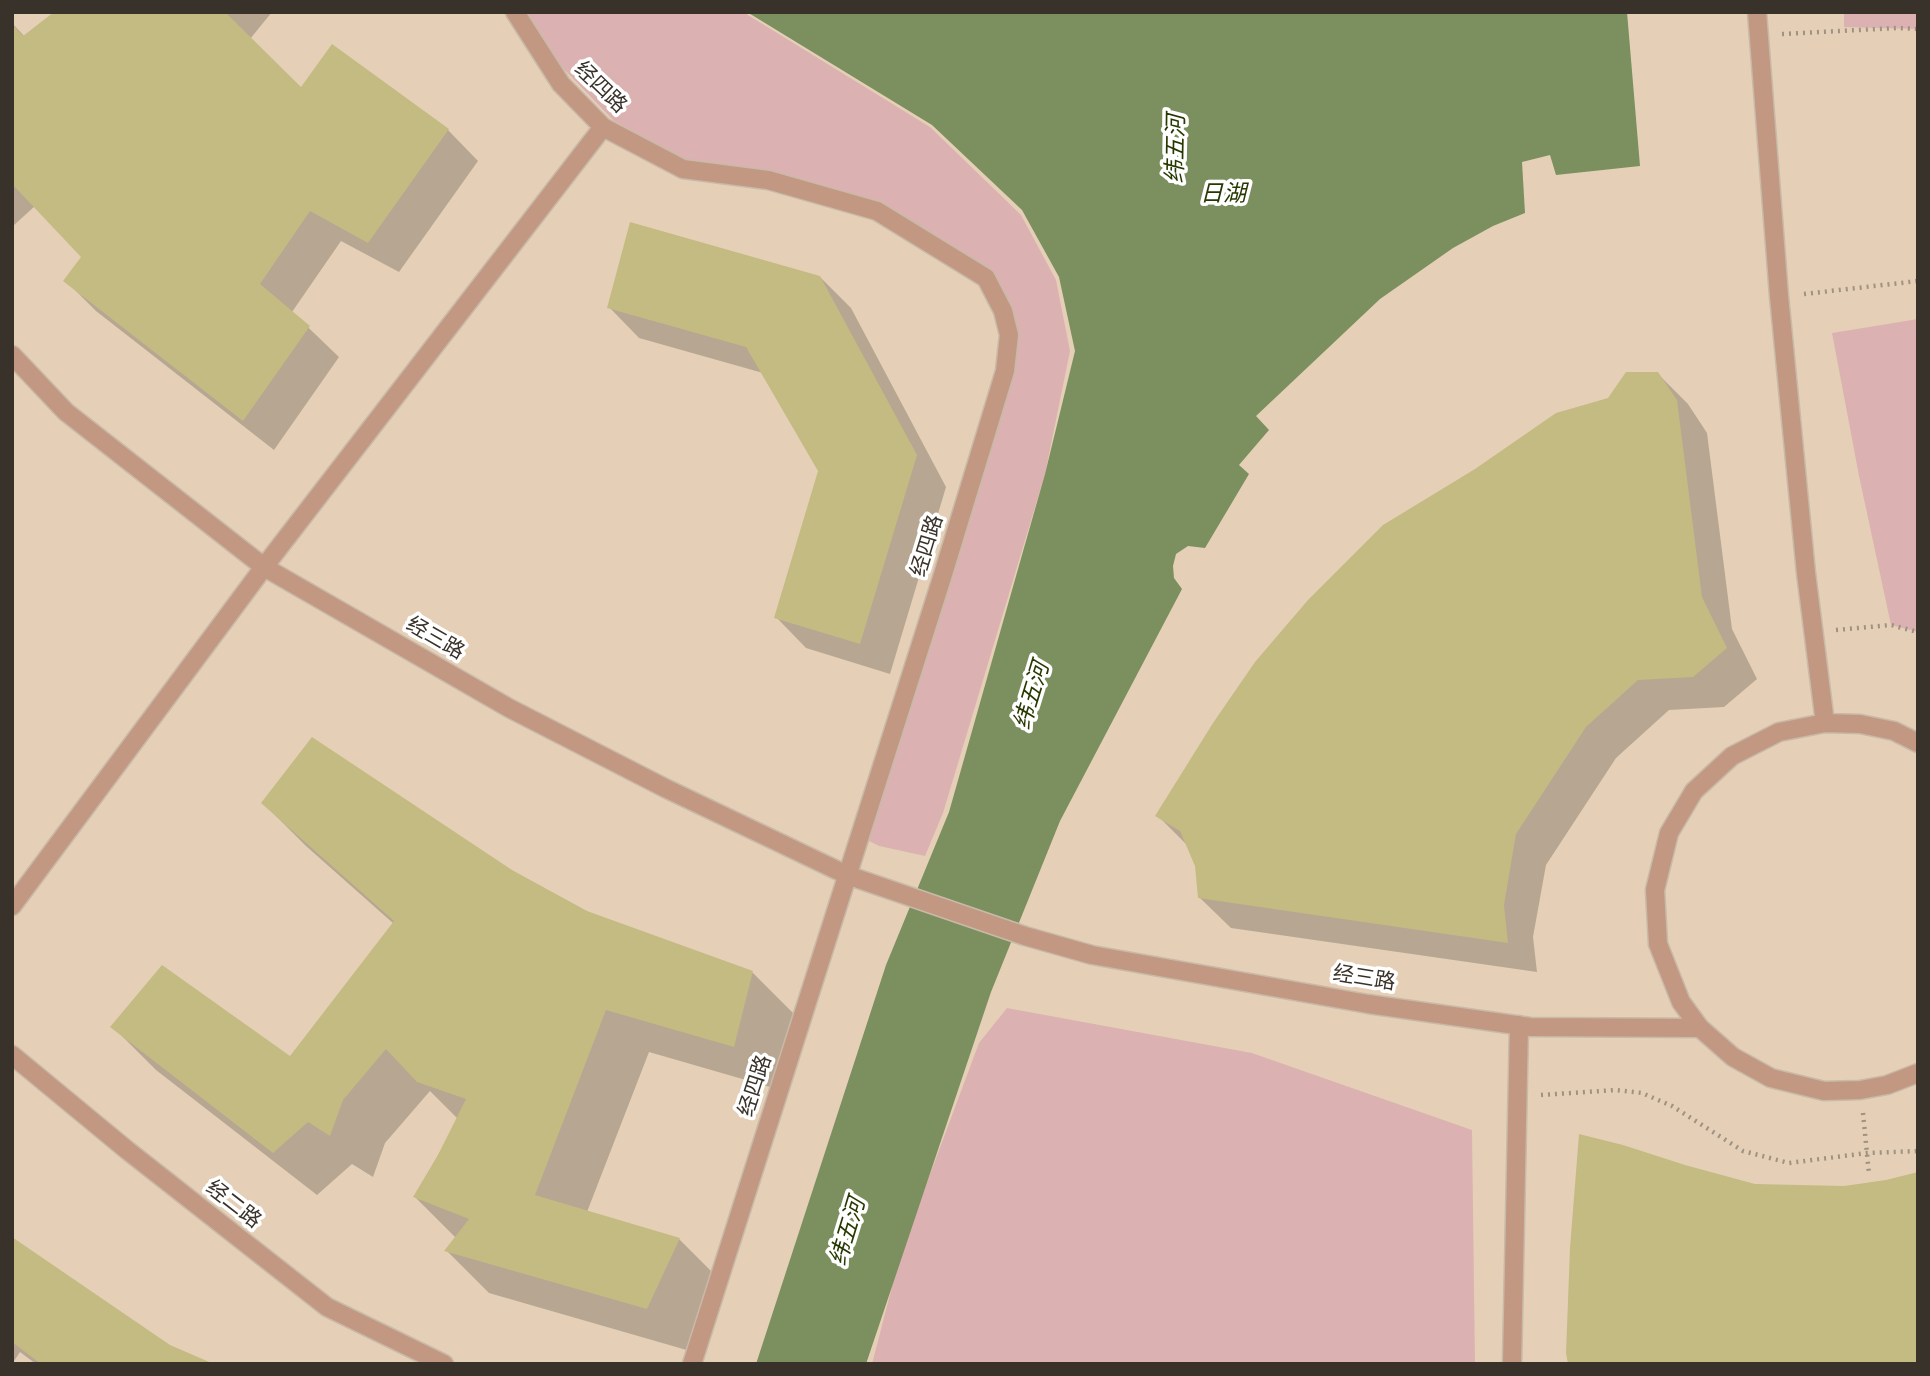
<!DOCTYPE html>
<html>
<head>
<meta charset="utf-8">
<style>
  body { margin:0 }
  #map { position:relative; width:1930px; height:1376px; overflow:hidden; background:#ecdcc8; font-family:"DejaVu Sans",sans-serif }
  canvas { display:block }
  .frame { position:absolute; inset:0; border:14px solid #38322a; pointer-events:none }
</style>
</head>
<body>
<div id="map">
<canvas width="1930" height="1376"></canvas>
<div class="frame"></div>
</div>
<script>
const ctx = document.querySelector('canvas').getContext('2d');
ctx.lineJoin = 'round';
function paint(path, color) { ctx.fillStyle = color; ctx.fill(path, 'evenodd'); }
const shape = rows => new Path2D(rows.map(r => 'M' + r).join(''));
function trace(path, color, width, dash) { ctx.strokeStyle = color; ctx.lineWidth = width; ctx.lineCap = dash ? 'butt' : 'round'; ctx.setLineDash(dash || []); ctx.stroke(path); }
function write(font, color, halo, rows, align = 'center') {
  ctx.font = font + ' "DejaVu Sans","Noto Sans SC",sans-serif'; ctx.lineWidth = 7; ctx.setLineDash([]); ctx.textBaseline = 'middle'; ctx.strokeStyle = halo; ctx.fillStyle = color; for (const [text, x, y, turn = 0] of rows) {
    ctx.save(); ctx.translate(x, y); ctx.rotate((+turn || 0) * Math.PI / 180); ctx.textAlign = isNaN(turn) ? turn : align; if (halo) ctx.strokeText(text, 0, 0); ctx.fillText(text, 0, 0); ctx.restore();
  }
}
const built = shape([
  [12,12,1918,12,1918,1364,12,1364]
]);
const green = shape([
  [527,12,743,12,930,127,1021,215,1056,280,1070,351,1045,474,943,813,925,856,879,846,867,840,1011,370,986,278,918,235,823,194,684,159,614,121,559,64],
  [1844,12,1918,12,1918,29,1844,27],
  [1918,319,1918,632,1891,625,1859,476,1832,333],
  [1007,1008,1252,1053,1472,1130,1475,1364,872,1364,901,1252,979,1043]
]);
const water = shape([
  [747,12,1627,12,1640,166,1556,175,1550,155,1522,162,1525,213,1493,226,1453,248,1380,299,1256,416,1269,430,1239,465,1249,474,1205,548,1188,546,1176,554,1173,566,1174,578,1182,589,1060,821,991,992,866,1364,756,1364,886,965,949,812,1045,474,1075,351,1059,277,1022,210,932,125]
]);
const shadow = shape([
  [57,12,272,12,250,39,301,89,333,46,448,130,478,161,399,272,341,241,292,312,339,357,274,450,96,311,65,280,83,257,35,206,13,226,12,23,25,37],
  [820,277,851,308,946,487,890,674,806,648,776,617,820,471,763,373,639,338,609,307],
  [1657,373,1688,404,1707,433,1732,629,1757,679,1724,707,1669,710,1616,758,1546,865,1533,937,1537,972,1231,928,1200,898,1197,865,1189,847,1157,815,1609,400],
  [263,803,511,871,587,913,753,973,796,1016,777,1089,649,1052,587,1212,679,1239,722,1282,690,1351,489,1293,447,1251,456,1238,415,1197,458,1119,430,1091,385,1143,373,1177,352,1164,317,1195,156,1070,113,1027,291,1058,394,924,306,846],
  [12,1239,169,1347,209,1364,36,1364,20,1352,12,1364]
]);
const building = shape([
  [54,12,225,12,301,87,332,44,449,129,368,243,310,211,260,284,310,326,243,421,63,281,81,257,12,184,12,24,23,36],
  [630,222,820,276,917,455,860,644,774,618,818,471,746,347,607,308],
  [1626,372,1658,372,1677,400,1702,597,1727,648,1693,677,1638,680,1586,727,1516,834,1504,905,1508,943,1198,898,1195,866,1180,831,1155,816,1213,723,1255,662,1308,600,1383,525,1475,469,1556,413,1608,398],
  [312,737,512,870,587,911,753,971,734,1047,606,1010,535,1195,680,1238,647,1309,444,1251,469,1219,413,1197,438,1155,466,1099,417,1082,386,1049,343,1100,330,1136,308,1122,273,1153,110,1027,162,965,290,1056,394,921,261,803],
  [1579,1134,1623,1145,1685,1165,1755,1184,1844,1186,1886,1180,1918,1172,1918,1364,1568,1364,1566,1353,1570,1248],
  [12,1237,170,1345,214,1364,41,1364,12,1342]
]);
const path = shape([
  [1782,34,1897,28,1918,29],
  [1804,294,1918,281],
  [1836,630,1891,625,1918,632],
  [1541,1095,1616,1090,1642,1093,1672,1106,1743,1151,1789,1163,1867,1153,1918,1151],
  [1863,1113,1869,1174]
]);
const minor = shape([
  [515,12,561,84,603,127,683,169,768,180,877,211,986,278,1003,311,1009,335,1005,371,941,581,692,1364],
  [1757,12,1779,296,1806,573,1825,723],
  [12,355,66,412,264,567,509,708,665,788,847,875,1025,936,1092,955,1368,1004,1530,1027,1700,1028],
  [1918,743,1894,731,1860,724,1825,723,1779,732,1732,756,1694,791,1669,833,1655,890,1658,944,1681,1002,1700,1028,1733,1057,1771,1078,1824,1091,1860,1090,1887,1085,1918,1073],
  [12,906,264,567,603,127],
  [12,1055,127,1150,327,1307,444,1364],
  [1512,1364,1519,1025]
]);
const streetNames = [
  ["经四路",600,88,44],
  ["经四路",928,546,-73],
  ["经三路",435,639,30],
  ["经三路",1364,979,9],
  ["经四路",756,1086,-72],
  ["经二路",233,1205,38]
];
const waterNames = [
  ["纬五河",1177,149,-89],
  ["日湖",1223,195],
  ["纬五河",1033,696,-73],
  ["纬五河",849,1232,-73]
];
paint(built, '#e5d0b7');
paint(green, '#dbb2b1');
paint(water, '#7b905e');
paint(shadow, '#0003');
paint(building, '#c4bb82');
trace(minor, '#c8baa8', 21);
trace(path, '#9e9283', 4.5, [2, 5]);
trace(minor, '#c39883', 18);
write('21px', '#38322a', '#fff', streetNames);
write('italic 23px', '#273900', '#fff', waterNames);
</script>
</body>
</html>
